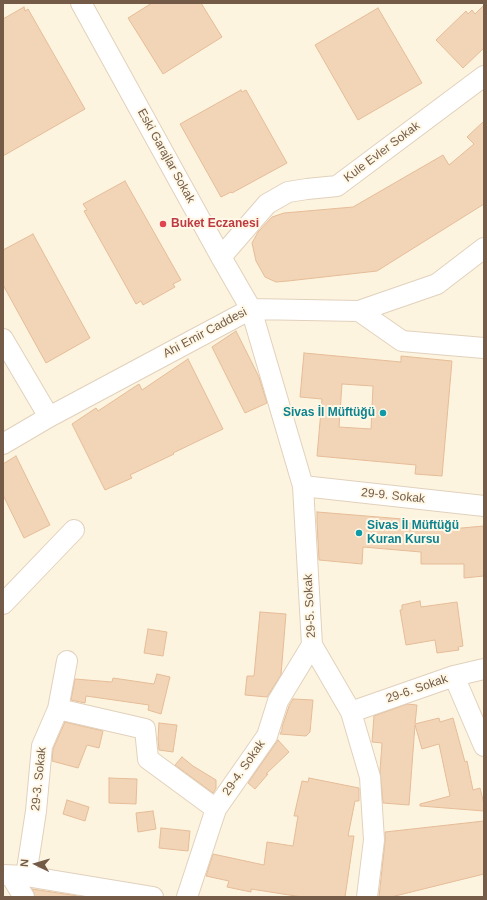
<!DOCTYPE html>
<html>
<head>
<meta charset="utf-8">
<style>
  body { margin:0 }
  #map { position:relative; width:487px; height:900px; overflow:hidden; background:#fdf4e0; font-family:Arial,sans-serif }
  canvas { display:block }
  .frame { position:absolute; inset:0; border:4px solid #745b47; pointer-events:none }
  .north { position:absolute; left:16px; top:844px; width:40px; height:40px; -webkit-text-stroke:3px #fff8e7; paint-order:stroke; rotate:275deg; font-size:11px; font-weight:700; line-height:16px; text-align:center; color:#745b47 }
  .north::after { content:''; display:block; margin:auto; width:14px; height:18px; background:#745b47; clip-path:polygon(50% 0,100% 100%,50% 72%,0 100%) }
</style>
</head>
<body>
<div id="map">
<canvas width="487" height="900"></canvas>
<div class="frame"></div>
<div class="north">N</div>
</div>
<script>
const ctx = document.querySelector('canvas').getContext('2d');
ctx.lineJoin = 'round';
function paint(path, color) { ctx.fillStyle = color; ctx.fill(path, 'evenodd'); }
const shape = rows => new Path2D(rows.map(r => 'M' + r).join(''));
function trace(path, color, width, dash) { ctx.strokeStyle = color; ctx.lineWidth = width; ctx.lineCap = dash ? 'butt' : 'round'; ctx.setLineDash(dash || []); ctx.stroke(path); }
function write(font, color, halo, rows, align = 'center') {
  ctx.font = font + ' Arial,sans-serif'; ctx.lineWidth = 4; ctx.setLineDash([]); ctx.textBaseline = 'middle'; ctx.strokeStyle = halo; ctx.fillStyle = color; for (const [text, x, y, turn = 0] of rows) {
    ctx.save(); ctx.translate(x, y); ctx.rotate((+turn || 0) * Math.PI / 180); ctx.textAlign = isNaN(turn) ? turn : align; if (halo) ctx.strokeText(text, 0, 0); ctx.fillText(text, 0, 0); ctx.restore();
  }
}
const building = shape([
  [152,3,201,3,222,37,163,74,128,18,152,3],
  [484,5,484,48,463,68,436,40,466,11,468,14,472,10,475,14,484,5],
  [24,7,25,11,28,9,85,109,3,156,3,19,24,7],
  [378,8,422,83,358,120,315,45,378,8],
  [241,90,242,92,246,90,287,163,232,193,231,192,221,197,180,124,241,90],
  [484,121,484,204,377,271,288,281,276,282,265,277,256,261,252,243,258,232,272,217,284,213,353,207,443,155,449,165,474,144,467,137,484,121],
  [125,181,181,280,173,284,175,287,143,305,141,301,136,304,84,211,87,210,83,204,125,181],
  [33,234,90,338,46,363,3,285,3,250,33,234],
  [236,331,259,377,267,403,245,413,212,347,236,331],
  [304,353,401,362,401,356,452,361,442,476,415,474,416,465,317,456,322,399,300,397,304,353],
  [342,384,373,386,371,429,339,427,342,384],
  [188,359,223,429,173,453,174,454,130,475,132,478,105,490,72,424,96,408,98,411,139,384,142,390,188,359],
  [16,456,50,525,24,538,3,495,3,464,16,456],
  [317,512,403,519,403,523,450,524,450,529,484,526,484,576,464,578,464,564,421,564,421,552,363,547,362,564,319,560,317,522,317,512],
  [420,601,421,607,457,602,463,646,458,647,459,650,437,653,435,640,406,645,400,610,402,610,402,605,420,601],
  [260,612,286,614,281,675,267,697,245,695,247,676,254,676,260,612],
  [148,629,167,632,163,656,144,653,148,629],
  [157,674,170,677,161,714,148,710,149,705,86,696,85,703,71,700,75,679,112,682,113,678,154,684,157,674],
  [293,699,313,700,310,732,306,736,280,734,282,730,282,727,289,706,293,699],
  [407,704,417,705,415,724,439,718,440,722,453,718,465,762,467,761,473,790,480,788,484,804,484,811,420,806,420,804,450,796,439,744,422,749,415,725,409,805,383,803,380,771,382,743,372,742,374,716,407,704],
  [65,722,103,731,99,748,87,745,78,768,52,761,53,749,65,722],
  [159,723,177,725,173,752,159,750,158,739,159,723],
  [278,740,289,752,266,774,268,774,255,789,248,783,278,740],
  [182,757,193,766,216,780,216,788,213,793,175,765,182,757],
  [109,778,137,779,136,804,109,803,109,778],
  [309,778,359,788,359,801,355,801,348,836,354,836,345,897,302,897,251,889,251,892,227,887,229,881,206,876,213,854,264,865,267,842,293,846,298,816,294,816,302,781,308,782,309,778],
  [67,800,89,807,85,821,63,814,67,800],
  [153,811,156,829,138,832,136,813,153,811],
  [484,821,484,874,391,897,379,897,385,841,385,832,484,821],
  [161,828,190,831,188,851,159,848,161,828],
  [32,889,78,896,78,897,35,897,32,889]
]);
const minor = shape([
  [81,3,221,257,251,309,303,486,312,645,351,712,370,777,374,840,367,897],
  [221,257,267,204,288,192,307,189,337,186,484,76],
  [359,311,402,341,484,348],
  [3,339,49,417],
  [3,444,49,417,251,309,359,311,437,284,484,248],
  [303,486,484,506],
  [3,604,74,530],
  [454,676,484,746],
  [58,709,145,729,148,759,216,809],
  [351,712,454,676,484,669],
  [3,875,26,876,153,897],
  [11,876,24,897],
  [26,876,36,811,42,746,58,709,67,661],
  [187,897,216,809,267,736,278,701,312,645]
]);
const markers = [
  [163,224,4,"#e0444e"],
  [383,413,4,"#0f9aa8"],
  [359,533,4,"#0f9aa8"]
];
const streetNames = [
  ["Kule Evler Sokak",382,152,-37],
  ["Eski Garajlar Sokak",166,156,61],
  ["Ahi Emir Caddesi",205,333,-28],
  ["29-9. Sokak",393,496,6],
  ["29-5. Sokak",310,606,-93],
  ["29-6. Sokak",417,689,-19],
  ["29-4. Sokak",244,768,-55],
  ["29-3. Sokak",39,779,-84]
];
const healthNames = [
  ["Buket Eczanesi",171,224]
];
const cultureNames = [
  ["Sivas İl Müftüğü",375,413],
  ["Sivas İl Müftüğü",367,526,"left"],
  ["Kuran Kursu",367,540,"left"]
];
paint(building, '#f2d4b7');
trace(building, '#e5bc97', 1);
trace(minor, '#e1d1bc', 22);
trace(minor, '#fff', 20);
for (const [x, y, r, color] of markers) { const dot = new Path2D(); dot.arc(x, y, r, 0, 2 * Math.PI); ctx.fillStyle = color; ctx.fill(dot); trace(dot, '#fff8e7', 1.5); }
write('12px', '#745b47', '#fff8e7', streetNames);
write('bold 12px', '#be3a42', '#fff8e7', healthNames, 'left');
write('bold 12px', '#0d838f', '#fff8e7', cultureNames, 'right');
</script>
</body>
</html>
